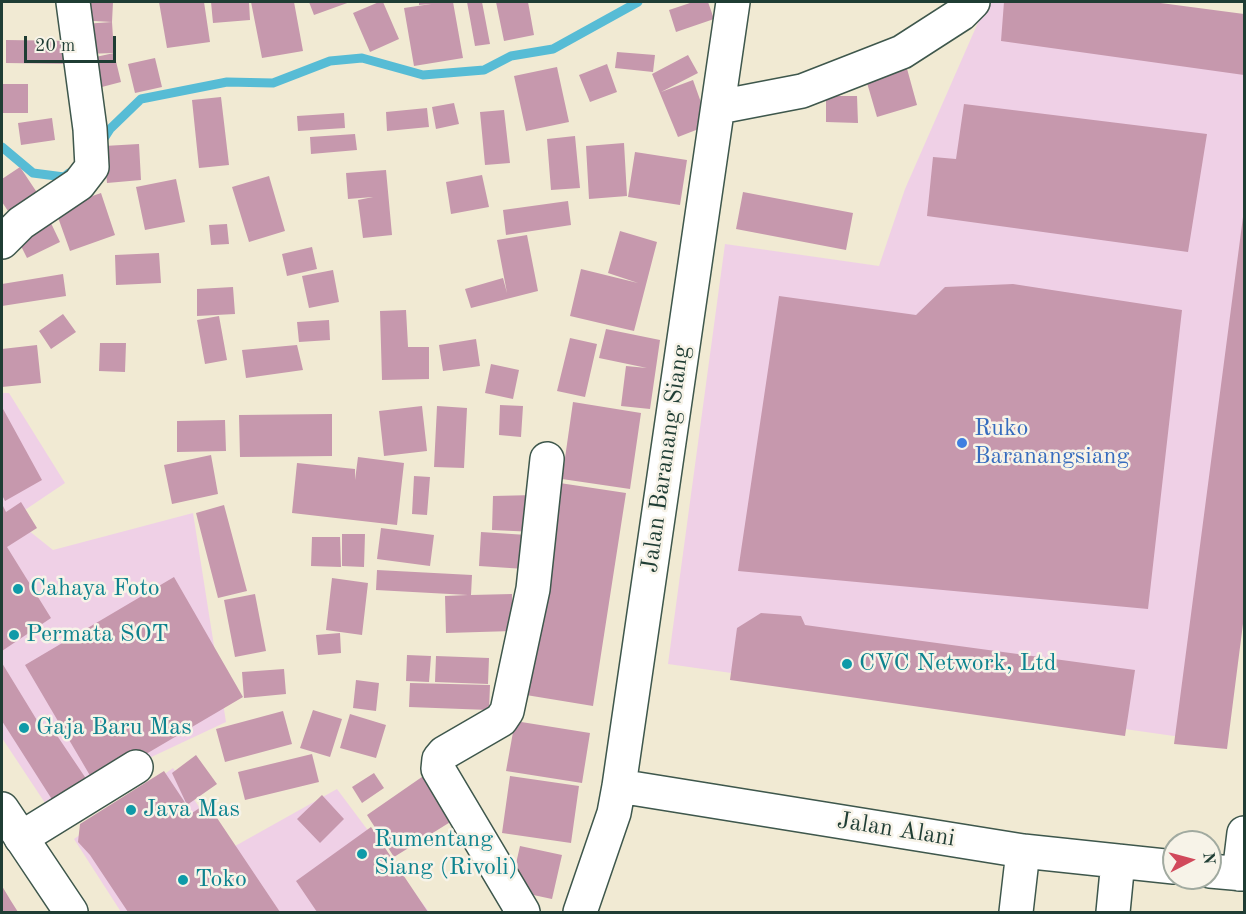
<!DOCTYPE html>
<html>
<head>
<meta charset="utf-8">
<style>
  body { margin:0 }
  #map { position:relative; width:1246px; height:914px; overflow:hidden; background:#f1ead3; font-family:"Old Standard TT",serif }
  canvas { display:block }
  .frame { position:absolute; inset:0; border:3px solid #1f3d34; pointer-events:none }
  .north { position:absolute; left:1162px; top:830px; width:60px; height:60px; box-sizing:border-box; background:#f7f3e8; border:2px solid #a1aaa0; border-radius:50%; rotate:84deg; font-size:16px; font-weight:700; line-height:24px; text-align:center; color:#1f3d34 }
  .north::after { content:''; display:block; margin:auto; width:21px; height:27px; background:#d1495b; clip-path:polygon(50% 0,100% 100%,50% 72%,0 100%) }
  .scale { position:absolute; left:24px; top:36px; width:92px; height:27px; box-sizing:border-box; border:3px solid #1f3d34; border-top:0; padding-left:8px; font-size:18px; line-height:21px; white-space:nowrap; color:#1f3d34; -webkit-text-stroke:4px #f7f3e8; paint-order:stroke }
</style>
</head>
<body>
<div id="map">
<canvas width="1246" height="914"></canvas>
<div class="frame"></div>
<div class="north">N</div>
<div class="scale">20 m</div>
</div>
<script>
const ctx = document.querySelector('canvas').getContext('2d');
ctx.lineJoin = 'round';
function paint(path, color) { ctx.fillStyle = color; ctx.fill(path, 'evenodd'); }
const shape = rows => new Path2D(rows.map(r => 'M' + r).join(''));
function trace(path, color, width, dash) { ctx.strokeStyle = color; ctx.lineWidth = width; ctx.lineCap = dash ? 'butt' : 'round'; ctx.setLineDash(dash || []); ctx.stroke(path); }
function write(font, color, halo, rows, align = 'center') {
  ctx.font = font + ' "Old Standard TT",serif'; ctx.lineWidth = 5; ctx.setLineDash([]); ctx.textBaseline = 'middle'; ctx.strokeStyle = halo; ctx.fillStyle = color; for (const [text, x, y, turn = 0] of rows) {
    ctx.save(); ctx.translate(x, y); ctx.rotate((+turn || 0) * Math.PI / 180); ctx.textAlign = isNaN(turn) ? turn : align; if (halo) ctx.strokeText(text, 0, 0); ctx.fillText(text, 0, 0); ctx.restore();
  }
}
const built = shape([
  [987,2,1110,2,1244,20,1244,574,1216,742,668,664,725,244,879,266,905,189],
  [2,393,9,393,65,483,13,518,53,550,193,513,226,722,47,806,2,738],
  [173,768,228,850,337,789,429,912,121,912,74,839]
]);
const stream = shape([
  [101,143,110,129,141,99,227,82,273,83,330,61,362,58,423,75,484,70,511,56,553,49,638,2],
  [2,147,33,173,64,177,69,173]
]);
const building = shape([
  [77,2,113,2,112,22,76,20],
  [159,2,204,2,210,42,167,48],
  [211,2,249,2,250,20,213,23],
  [251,2,294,2,303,51,262,58],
  [309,2,350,2,314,15],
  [379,2,383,2,399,39,370,52,353,13],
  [419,2,453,2,463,58,414,66,404,8,431,4,419,5],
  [467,2,482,2,490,44,475,46],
  [496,2,528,2,534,35,504,41],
  [693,2,708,2,714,19,676,32,669,10],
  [1004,2,1153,2,1244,14,1244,75,1001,41],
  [112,22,114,53,85,54,83,24],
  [6,40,76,41,76,64,6,63],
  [617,52,655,55,653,72,615,68],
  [114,53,121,82,98,88,91,58],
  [688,55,698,73,661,92,693,80,709,125,678,137,652,74],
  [155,58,162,87,135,93,128,64],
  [607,64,617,92,590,102,579,75],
  [906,65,917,105,877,117,865,76],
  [557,67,569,122,526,131,514,76],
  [2,84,28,84,28,113,2,113],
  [826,96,857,96,858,123,826,122],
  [221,97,229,165,199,168,192,100],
  [454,103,459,124,436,129,432,107],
  [964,104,1207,134,1188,252,927,216,933,157,956,159],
  [427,108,429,127,387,131,386,112],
  [504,110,510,163,485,165,480,112],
  [344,113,345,128,298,131,297,116],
  [52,118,55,140,21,145,18,123],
  [355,134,357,150,311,154,310,137],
  [575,136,580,188,551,190,547,139],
  [624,143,627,196,589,199,586,146],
  [139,144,141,180,107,183,104,146],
  [635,152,687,160,680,205,628,197],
  [20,167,42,200,14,220,2,202,2,179],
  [386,170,392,235,363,238,358,200,373,197,348,199,346,173],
  [482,175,489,207,451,214,446,182],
  [269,176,285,231,249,242,232,187],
  [176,179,185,222,145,230,136,187],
  [743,192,853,213,846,250,736,229],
  [101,193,115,235,70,251,55,209],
  [568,201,571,225,506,235,503,210],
  [1243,217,1244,616,1227,749,1174,744],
  [49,219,60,242,27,258,16,236],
  [227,224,229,244,211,245,209,225],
  [620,231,657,242,634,331,570,316,581,269,638,283,608,273],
  [527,235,538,291,471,308,465,289,503,278,507,293,497,240],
  [312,247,317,269,287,276,282,254],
  [159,253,161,283,116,285,115,255],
  [333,270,339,302,309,308,302,276],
  [63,274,66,296,2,306,2,284],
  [1013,284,1182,310,1148,609,738,571,779,296,916,315,945,287],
  [233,287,235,314,197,316,197,289],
  [406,310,408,347,429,347,429,379,382,380,380,311],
  [63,314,76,332,51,349,39,331],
  [219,316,227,360,205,364,197,320],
  [329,320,330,340,299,342,297,322],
  [606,329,660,340,650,409,621,406,626,366,647,368,599,358],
  [570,338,597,344,585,397,557,391],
  [476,339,480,366,443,371,439,345],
  [100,343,126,343,125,372,99,371],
  [37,345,41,383,2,387,2,349],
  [297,345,303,370,246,378,242,350],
  [491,364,519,370,513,399,485,393],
  [573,402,641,413,630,489,562,479],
  [500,405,523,406,521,437,499,435],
  [422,406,427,451,384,456,379,411],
  [437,406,467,408,464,468,434,467],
  [2,407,42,480,5,501,2,495],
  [332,414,332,456,240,457,239,415],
  [225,420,226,451,177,452,177,421],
  [211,455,218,494,172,504,164,465],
  [358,457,404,463,397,525,292,513,297,463,355,469,355,480],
  [414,476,430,477,427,515,412,514],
  [553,482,626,493,593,706,520,694],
  [535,495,535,532,492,530,493,496],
  [21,502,37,528,7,547,51,618,2,651,2,504,6,512],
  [224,505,247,591,218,598,196,513],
  [381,528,434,535,430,566,377,559],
  [481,532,527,535,525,569,479,566],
  [342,534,365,534,364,567,342,566],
  [312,537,340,537,341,567,311,566],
  [377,570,472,575,471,595,512,594,513,631,446,633,445,596,468,595,376,590],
  [174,577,243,697,95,784,25,665],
  [332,578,368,583,362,635,326,630],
  [255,594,266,651,235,657,224,600],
  [761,613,801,616,805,625,1135,670,1125,736,730,680,737,628],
  [340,633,341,653,318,655,316,635],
  [407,655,431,656,429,682,406,681],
  [436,656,489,658,488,684,435,682],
  [2,663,46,735,54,731,91,786,53,801,2,721],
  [284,669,286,694,244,698,242,672],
  [356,680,379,683,376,711,353,708],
  [410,683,490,685,489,710,409,707],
  [313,710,342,719,330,757,300,748],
  [283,711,292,744,225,762,216,729],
  [350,714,386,725,376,758,340,748],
  [515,721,590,733,582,783,506,771],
  [312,754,319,782,245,800,238,772],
  [196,755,217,784,187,805,172,773],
  [432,770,460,816,394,857,367,815],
  [164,771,192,813,207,803,280,912,128,912,90,855,78,842,80,824],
  [374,773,384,788,362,803,352,787],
  [510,776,579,786,571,843,502,833],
  [322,795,344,819,320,843,297,819],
  [371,827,428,912,317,912,296,881],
  [520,846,562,855,552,899,510,890],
  [2,886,11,901,18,912,2,912]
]);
const minor = shape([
  [719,107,802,91,902,52,961,14,973,2],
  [2,242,21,223,79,184,92,167,90,129,73,2],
  [619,786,1023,851,1174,867],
  [21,838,136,767],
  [1210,871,1244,874],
  [1239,874,1244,833],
  [523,912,438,769,439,759,444,753,501,720,507,711,533,589,547,459],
  [580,912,614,813,619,786,733,2],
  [1016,912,1023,851],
  [1113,912,1118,861]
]);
const major = shape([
  [2,809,71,912]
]);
const markers = [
  [962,443,6,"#3f7fe0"],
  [18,589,6,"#0f9aa8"],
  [14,635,6,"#0f9aa8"],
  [847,664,6,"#0f9aa8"],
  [24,728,6,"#0f9aa8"],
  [131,810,6,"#0f9aa8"],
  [362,854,6,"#0f9aa8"],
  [183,880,6,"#0f9aa8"]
];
const shopNames = [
  ["Ruko",974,429],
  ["Baranangsiang",974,457]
];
const streetNames = [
  ["Jalan Baranang Siang",666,459,-82],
  ["Jalan Alani",896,830,9]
];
const cultureNames = [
  ["Cahaya Foto",30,589],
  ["Permata SOT",26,635],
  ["CVC Network, Ltd",859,664],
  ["Gaja Baru Mas",36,728],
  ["Java Mas",143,810],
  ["Rumentang",374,840],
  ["Siang (Rivoli)",374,868],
  ["Toko",195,880]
];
paint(built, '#efd0e6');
trace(stream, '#57bcd5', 9);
paint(building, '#c698ad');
trace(minor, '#3e574c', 36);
trace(major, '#3e574c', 36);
trace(minor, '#fff', 33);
trace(major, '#fff', 33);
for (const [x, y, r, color] of markers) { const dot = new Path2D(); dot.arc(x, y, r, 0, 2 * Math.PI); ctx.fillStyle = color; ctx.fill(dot); trace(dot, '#f7f3e8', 2); }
write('24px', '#366cbe', '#f7f3e8', shopNames, 'left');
write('24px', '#1f3d34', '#f7f3e8', streetNames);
write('24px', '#0d838f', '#f7f3e8', cultureNames, 'left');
</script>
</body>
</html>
